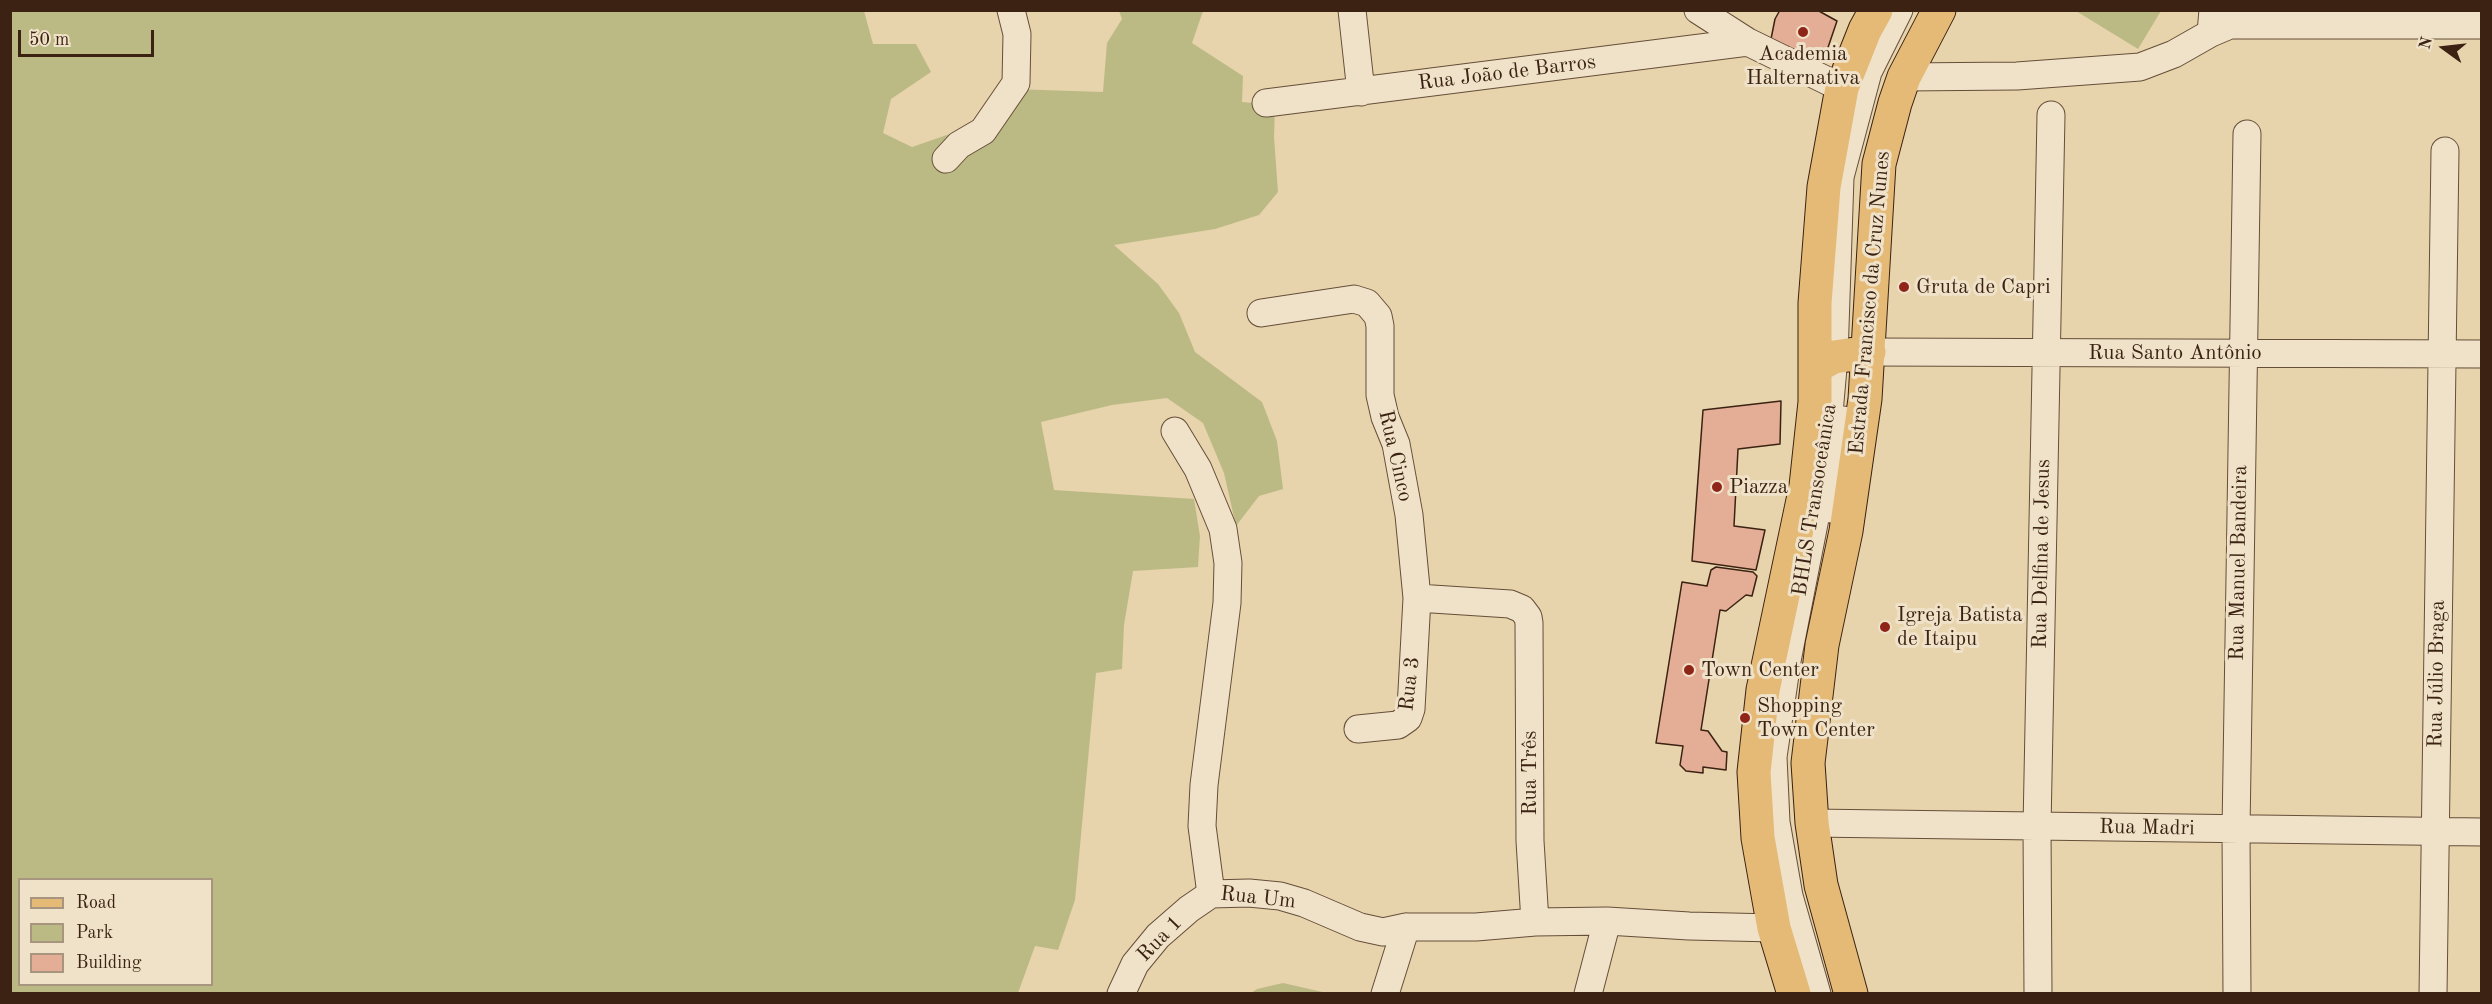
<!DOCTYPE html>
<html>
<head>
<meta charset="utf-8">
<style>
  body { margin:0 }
  #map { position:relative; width:2492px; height:1004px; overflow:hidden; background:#e7d3ac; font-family:"Old Standard TT",serif }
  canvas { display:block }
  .frame { position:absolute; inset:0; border:12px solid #3b2212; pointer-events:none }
  .legend { position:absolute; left:18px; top:878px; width:195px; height:108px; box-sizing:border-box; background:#efe2c9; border:2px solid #a79580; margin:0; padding:8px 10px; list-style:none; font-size:18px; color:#3b2212 }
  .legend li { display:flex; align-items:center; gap:12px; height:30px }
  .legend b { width:30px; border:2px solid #a79580 }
  .north { position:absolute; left:2414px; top:18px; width:60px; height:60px; -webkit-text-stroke:4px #efe2c9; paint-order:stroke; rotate:285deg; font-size:16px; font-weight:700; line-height:24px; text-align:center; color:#3b2212 }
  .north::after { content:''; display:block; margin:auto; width:21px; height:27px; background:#3b2212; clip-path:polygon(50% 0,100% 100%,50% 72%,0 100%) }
  .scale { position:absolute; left:18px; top:30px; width:136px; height:27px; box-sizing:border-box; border:3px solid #3b2212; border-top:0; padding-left:8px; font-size:18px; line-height:21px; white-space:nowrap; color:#3b2212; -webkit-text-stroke:4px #efe2c9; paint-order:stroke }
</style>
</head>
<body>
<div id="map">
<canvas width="2492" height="1004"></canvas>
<div class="frame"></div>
<ul class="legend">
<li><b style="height:8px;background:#e4ba76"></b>Road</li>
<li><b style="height:16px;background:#bcba84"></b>Park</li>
<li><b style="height:16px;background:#e4ad96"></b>Building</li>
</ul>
<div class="north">N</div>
<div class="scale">50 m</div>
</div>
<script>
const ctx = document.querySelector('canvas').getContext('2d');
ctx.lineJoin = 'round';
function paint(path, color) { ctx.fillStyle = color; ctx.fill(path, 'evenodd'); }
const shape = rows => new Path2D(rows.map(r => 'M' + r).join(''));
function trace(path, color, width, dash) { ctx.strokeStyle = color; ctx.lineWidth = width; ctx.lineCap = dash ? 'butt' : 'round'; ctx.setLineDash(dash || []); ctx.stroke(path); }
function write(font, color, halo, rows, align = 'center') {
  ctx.font = font + ' "Old Standard TT",serif'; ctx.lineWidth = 6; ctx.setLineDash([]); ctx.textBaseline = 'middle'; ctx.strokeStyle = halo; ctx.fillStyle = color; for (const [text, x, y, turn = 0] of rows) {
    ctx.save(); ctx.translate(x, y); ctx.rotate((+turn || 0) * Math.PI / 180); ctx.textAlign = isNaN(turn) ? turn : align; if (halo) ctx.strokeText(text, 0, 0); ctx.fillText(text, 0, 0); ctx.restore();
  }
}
const green = shape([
  [10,11,864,11,873,44,916,44,931,72,891,99,883,133,912,147,967,128,1012,89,1103,92,1107,43,1122,19,1119,11,1203,11,1192,43,1243,76,1242,102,1275,105,1274,137,1278,192,1259,215,1215,229,1114,245,1158,284,1179,313,1195,352,1262,402,1277,441,1283,489,1259,496,1236,526,1224,473,1203,423,1167,398,1112,405,1041,422,1054,490,1194,499,1200,536,1198,567,1133,571,1124,625,1122,669,1096,673,1075,900,1058,950,1035,946,1018,993,11,993],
  [20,880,212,880,212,984,20,984],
  [2076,11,2161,10,2161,11,2138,49],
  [1283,983,1327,993,1251,993,1257,989]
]);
const building = shape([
  [1780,10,1817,10,1837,21,1822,65,1770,44,1775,19,1780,10],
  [1781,401,1780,444,1738,449,1734,526,1765,530,1756,570,1692,561,1703,410,1781,401],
  [1716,567,1753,572,1757,576,1752,596,1746,595,1726,611,1720,610,1701,730,1708,731,1722,751,1727,752,1726,770,1703,767,1703,773,1686,771,1680,765,1683,746,1656,743,1682,582,1707,586,1711,570,1716,567]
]);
const minor = shape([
  [1352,10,1361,92],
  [1698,10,1748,42,1842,88],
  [2213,10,2211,33,2230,25,2482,25],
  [1904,77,2017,76,2140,67,2174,54,2211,33],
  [1266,103,1748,42],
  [946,159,959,145,983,131,1016,83,1017,34,1011,10],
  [1261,313,1354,299,1367,303,1378,316,1380,326,1380,395,1385,417,1396,444,1409,515,1417,598,1411,709,1408,718,1398,725,1358,729],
  [1869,352,2482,354],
  [1828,424,1834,357,1840,177,1868,72,1899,10],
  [1175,431,1198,469,1223,529,1228,563,1227,603,1204,785,1202,826,1211,894,1249,893,1280,896,1304,903,1360,927,1383,932,1406,927,1476,927,1535,922,1607,921,1689,926,1774,928],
  [1831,509,1844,420],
  [1417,598,1510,604,1522,609,1528,617,1529,623,1530,841,1535,922],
  [1812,823,2482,832],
  [1121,994,1135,964,1158,936,1189,909,1211,894],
  [1385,994,1406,927],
  [1588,994,1607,921],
  [1817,994,1789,896,1776,822,1773,757,1787,661,1822,483],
  [2038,994,2037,827,2051,115],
  [2237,994,2236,830,2247,134],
  [2433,994,2445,151]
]);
const major = shape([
  [1815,367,1834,357,1869,352],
  [1794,994,1774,928,1758,838,1754,772,1763,690,1806,486,1815,402,1815,303,1824,187,1842,88,1865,30,1876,10],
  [1851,994,1821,885,1812,823,1808,763,1822,645,1846,531,1865,399,1879,164,1895,103,1904,77,1939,10]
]);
const markers = [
  [1803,32,6,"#8f2418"],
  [1904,287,6,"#8f2418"],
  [1717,487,6,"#8f2418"],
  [1885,627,6,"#8f2418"],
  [1689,670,6,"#8f2418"],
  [1745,718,6,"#8f2418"]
];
const poiNames = [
  ["Academia",1803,54,"center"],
  ["Halternativa",1803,78,"center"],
  ["Gruta de Capri",1916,287],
  ["Piazza",1729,487],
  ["Igreja Batista",1897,615],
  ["de Itaipu",1897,639],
  ["Town Center",1701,670],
  ["Shopping",1757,706],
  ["Town Center",1757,730]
];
const streetNames = [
  ["Rua João de Barros",1507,73,-7],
  ["Estrada Francisco da Cruz Nunes",1870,303,-85],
  ["Rua Santo Antônio",2175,353],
  ["Rua Cinco",1395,456,77],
  ["BHLS Transoceânica",1815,500,-81],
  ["Rua Delfina de Jesus",2042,554,-89],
  ["Rua Manuel Bandeira",2239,563,-89],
  ["Rua Júlio Braga",2437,674,-89],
  ["Rua 3",1410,684,-83],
  ["Rua Três",1530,773,-90],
  ["Rua Madri",2147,828,1],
  ["Rua Um",1258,898,6],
  ["Rua 1",1160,939,-46]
];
paint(green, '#bcba84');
paint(building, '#e4ad96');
trace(building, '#3b2212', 1.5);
trace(minor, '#664e38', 29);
trace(major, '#3b2212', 35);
trace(minor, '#efe2c9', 27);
trace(major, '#e4ba76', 33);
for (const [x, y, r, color] of markers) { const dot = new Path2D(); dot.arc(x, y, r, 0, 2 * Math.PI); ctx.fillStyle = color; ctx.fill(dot); trace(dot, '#efe2c9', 2); }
write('21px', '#3b2212', '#efe2c9', poiNames, 'left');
write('21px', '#3b2212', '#efe2c9', streetNames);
</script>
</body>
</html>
